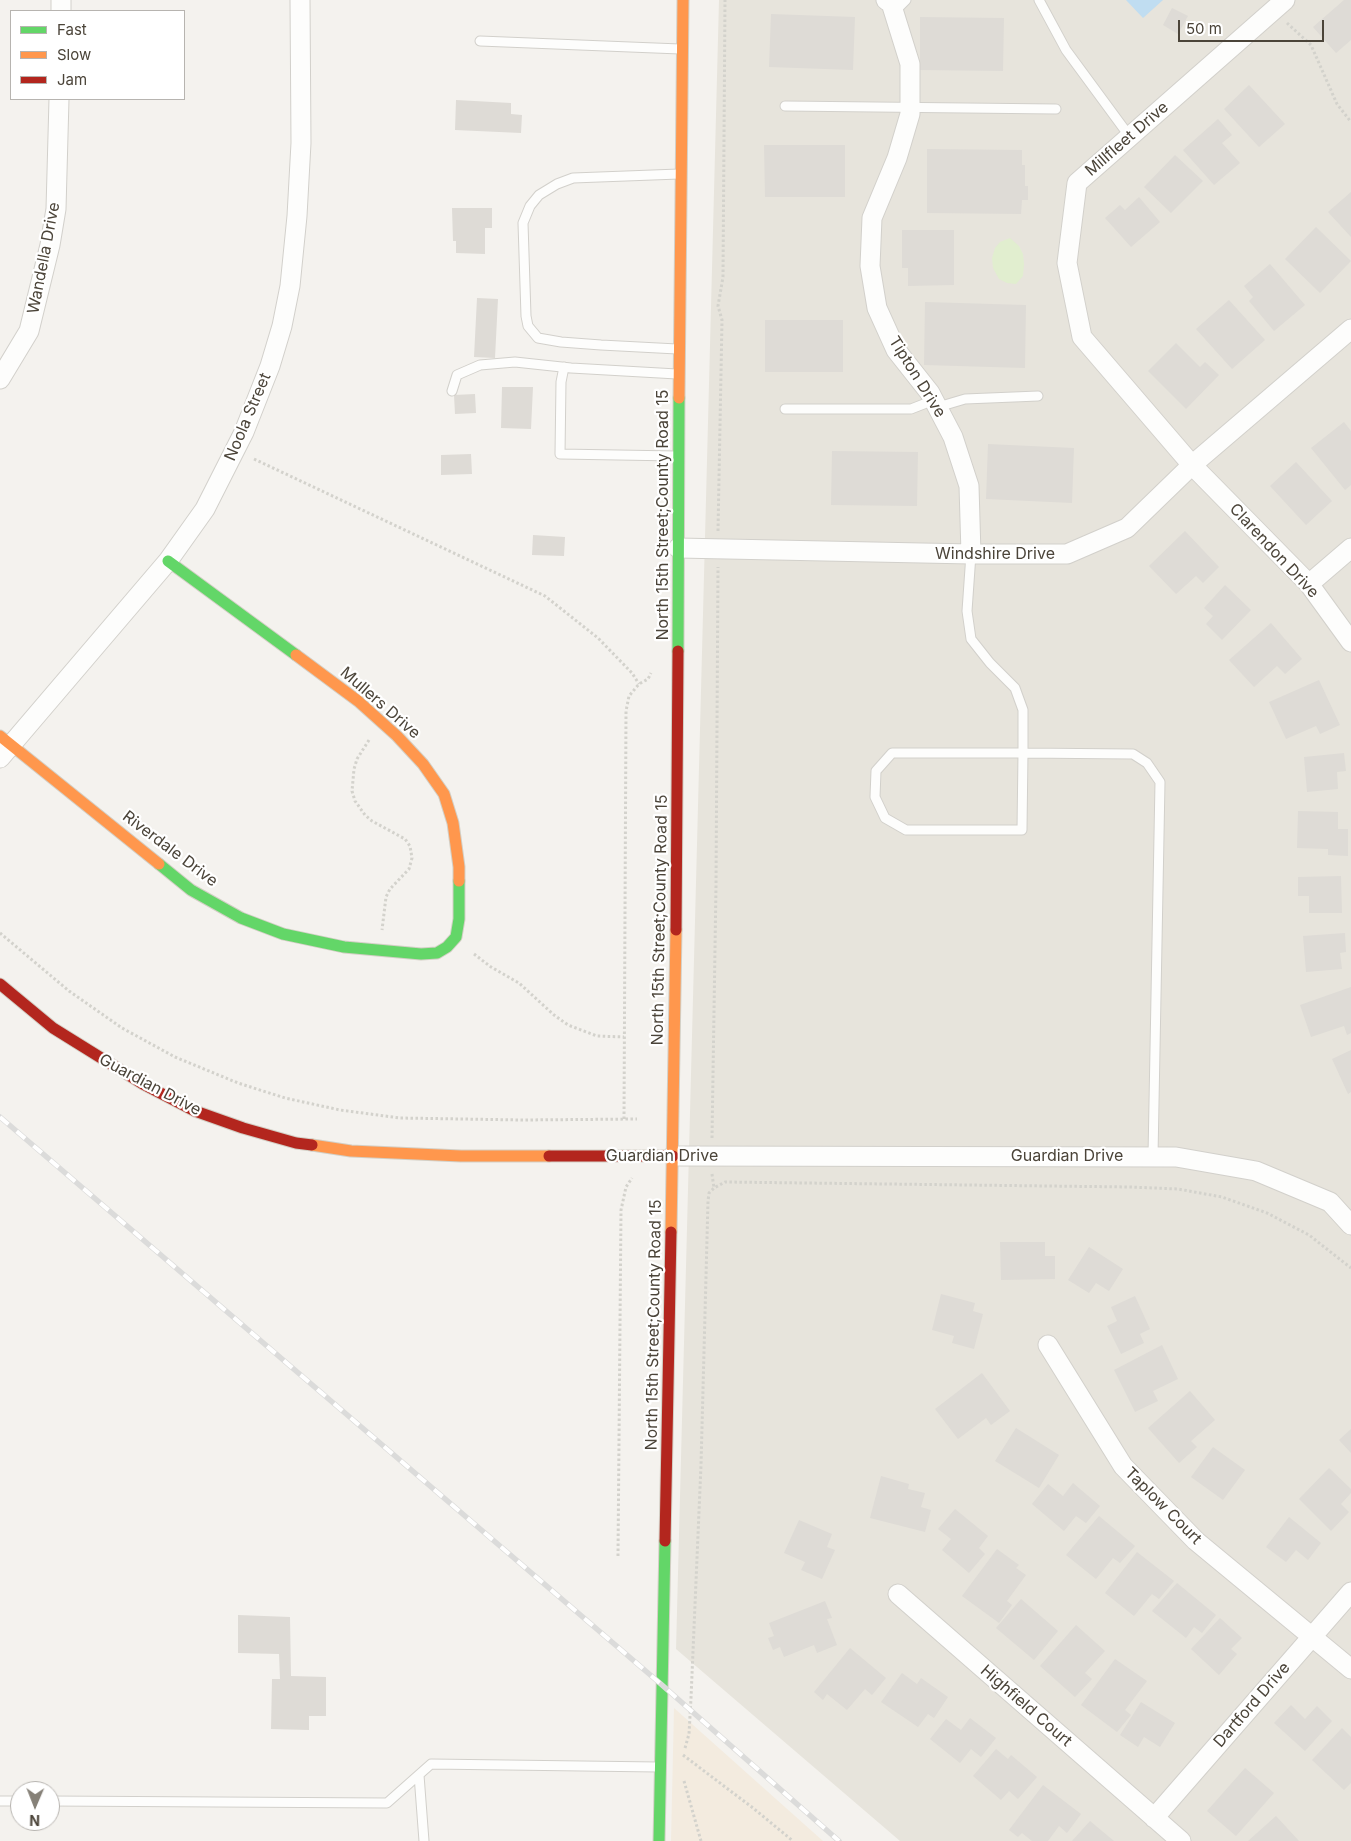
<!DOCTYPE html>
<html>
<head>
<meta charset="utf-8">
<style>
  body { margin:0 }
  #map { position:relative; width:1351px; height:1841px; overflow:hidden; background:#f4f2ee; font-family:Inter,sans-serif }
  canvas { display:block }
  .legend { position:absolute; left:10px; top:10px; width:175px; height:90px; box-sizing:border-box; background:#fff; border:1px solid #b7b4b0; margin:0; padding:6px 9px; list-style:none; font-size:15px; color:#4b4439 }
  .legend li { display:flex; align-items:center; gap:10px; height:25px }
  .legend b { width:25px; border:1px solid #b7b4b0 }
  .north { position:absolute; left:10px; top:1781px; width:50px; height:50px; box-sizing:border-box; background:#fff; border:1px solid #b7b4b0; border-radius:50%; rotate:181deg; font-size:14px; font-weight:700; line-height:20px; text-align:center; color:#4b4439 }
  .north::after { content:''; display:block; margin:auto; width:18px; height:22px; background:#868178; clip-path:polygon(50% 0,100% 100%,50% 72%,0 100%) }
  .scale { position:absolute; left:1178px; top:20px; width:146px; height:22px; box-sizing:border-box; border:2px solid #4b4439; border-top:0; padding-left:6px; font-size:15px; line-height:18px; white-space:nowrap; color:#4b4439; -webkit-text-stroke:4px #fff; paint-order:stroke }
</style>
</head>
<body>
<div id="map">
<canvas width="1351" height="1841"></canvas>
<ul class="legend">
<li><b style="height:6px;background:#63d668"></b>Fast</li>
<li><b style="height:6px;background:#ff974d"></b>Slow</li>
<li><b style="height:6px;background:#b3261e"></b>Jam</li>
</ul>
<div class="north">N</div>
<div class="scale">50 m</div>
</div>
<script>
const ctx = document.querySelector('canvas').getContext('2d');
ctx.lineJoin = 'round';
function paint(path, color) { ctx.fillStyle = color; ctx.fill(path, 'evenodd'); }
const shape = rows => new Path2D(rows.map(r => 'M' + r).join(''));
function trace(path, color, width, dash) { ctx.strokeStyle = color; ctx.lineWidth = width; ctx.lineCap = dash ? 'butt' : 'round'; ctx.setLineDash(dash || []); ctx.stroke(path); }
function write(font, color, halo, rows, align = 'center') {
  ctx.font = font + ' Inter,sans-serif'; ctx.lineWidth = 4.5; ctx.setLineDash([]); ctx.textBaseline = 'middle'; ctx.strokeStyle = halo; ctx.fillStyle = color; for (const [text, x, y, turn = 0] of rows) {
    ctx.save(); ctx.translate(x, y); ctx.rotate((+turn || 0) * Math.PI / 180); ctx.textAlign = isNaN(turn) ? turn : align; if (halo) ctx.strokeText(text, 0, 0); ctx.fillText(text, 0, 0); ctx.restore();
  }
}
const residential = shape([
  [719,0,1351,0,1351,1841,900,1841,676,1649]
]);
const commercial = shape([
  [674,1708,823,1841,671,1841]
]);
const green = shape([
  [1010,238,1019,246,1023,254,1024,264,1023,276,1016,284,1007,283,999,279,993,268,992,258,995,248,1000,242]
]);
const water = shape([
  [1126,0,1163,0,1143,18]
]);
const building = shape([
  [1344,0,1351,0,1351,40,1336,53,1313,27],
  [1172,8,1188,16,1178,34,1163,25],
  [771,14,855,17,853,70,769,67],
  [920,17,1004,18,1003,71,920,70],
  [1249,85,1285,124,1259,147,1224,109],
  [456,100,511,103,511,114,522,115,521,133,455,130],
  [1218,119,1232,135,1222,143,1240,163,1214,185,1183,150],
  [764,145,845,145,845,197,765,197],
  [927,149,1022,150,1022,165,1025,165,1025,186,1028,186,1028,200,1022,200,1021,214,927,213],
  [1175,155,1203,181,1171,213,1144,187],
  [1351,192,1351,237,1328,212],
  [1139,197,1160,222,1131,247,1105,218,1120,205,1125,210],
  [452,208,492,208,492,228,485,228,485,254,456,253,456,241,453,241],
  [1316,227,1351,261,1320,293,1285,259],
  [902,230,954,230,954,285,908,286,908,268,902,268],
  [1270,264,1305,305,1274,331,1249,301,1253,297,1244,286],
  [477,298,498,299,495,358,474,357],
  [1229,300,1265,340,1232,369,1196,329],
  [925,302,1026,305,1025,368,924,365],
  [765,320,843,320,843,372,765,372],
  [1176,343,1200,367,1205,362,1219,375,1186,409,1148,371],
  [502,387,533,387,531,429,501,428],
  [475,394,476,413,455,414,454,395],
  [1344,422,1351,431,1351,485,1345,490,1311,448],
  [988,444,1074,448,1072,503,986,499],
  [832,451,918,452,917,506,831,505],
  [471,454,472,474,441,475,441,455],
  [1296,462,1332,501,1306,525,1270,486],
  [1185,531,1219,567,1203,583,1196,576,1176,594,1149,566],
  [533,535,565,537,564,556,532,555],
  [1225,585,1251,610,1222,640,1206,624,1213,616,1204,608],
  [1271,623,1302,659,1285,674,1277,666,1254,687,1229,660],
  [1319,680,1340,725,1320,734,1316,726,1286,739,1269,702],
  [1344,753,1346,771,1337,772,1338,789,1307,792,1304,757],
  [1298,811,1338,812,1338,829,1348,829,1348,856,1328,855,1328,849,1297,848],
  [1341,876,1342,913,1309,913,1309,896,1298,896,1298,877],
  [1345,933,1346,952,1340,953,1342,969,1306,972,1303,936],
  [1351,987,1351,1033,1347,1035,1344,1026,1311,1037,1300,1005],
  [1351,1050,1351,1092,1348,1094,1332,1059],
  [1000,1242,1045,1242,1045,1256,1055,1256,1055,1279,1001,1280],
  [1089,1247,1123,1269,1109,1291,1096,1283,1089,1293,1068,1280],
  [941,1294,975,1303,973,1311,983,1314,974,1349,952,1343,954,1336,932,1330],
  [1135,1296,1150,1329,1140,1334,1144,1343,1121,1354,1107,1326,1117,1321,1111,1307],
  [1162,1345,1178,1379,1153,1391,1158,1401,1135,1412,1114,1370],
  [982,1373,1010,1411,991,1425,986,1418,958,1439,935,1409],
  [1190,1391,1215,1420,1191,1441,1197,1447,1179,1463,1148,1428],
  [1016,1428,1059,1455,1039,1488,995,1461],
  [1351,1429,1351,1453,1339,1440],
  [1213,1447,1245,1470,1223,1500,1191,1477],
  [1329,1468,1351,1489,1351,1493,1341,1504,1349,1512,1331,1531,1299,1499],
  [881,1476,909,1484,908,1489,925,1493,921,1507,931,1510,925,1532,870,1518],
  [1073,1483,1100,1506,1086,1523,1076,1516,1064,1531,1032,1504,1048,1484,1063,1496],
  [955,1509,988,1536,979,1548,985,1554,969,1573,942,1550,951,1539,938,1529],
  [1099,1516,1135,1546,1120,1563,1113,1558,1096,1579,1066,1555],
  [1289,1517,1321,1543,1308,1560,1296,1550,1286,1562,1266,1547],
  [799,1520,832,1534,827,1547,835,1550,822,1579,801,1570,805,1562,784,1553],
  [997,1549,1019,1565,1016,1568,1026,1575,1007,1601,1012,1605,999,1623,962,1596],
  [1137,1552,1174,1581,1159,1599,1152,1594,1134,1616,1105,1593],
  [1177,1583,1216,1615,1202,1633,1194,1627,1186,1638,1152,1611],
  [1021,1599,1058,1631,1034,1660,996,1628],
  [825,1601,832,1618,827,1619,837,1645,817,1653,814,1645,784,1657,780,1647,773,1650,768,1638,774,1636,769,1623],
  [238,1615,290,1617,291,1676,326,1677,326,1716,309,1716,309,1730,271,1729,272,1679,280,1679,279,1654,238,1653],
  [1220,1618,1242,1638,1231,1649,1237,1654,1219,1675,1191,1649],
  [1076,1625,1105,1651,1085,1673,1092,1679,1075,1697,1040,1666],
  [850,1648,886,1678,872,1695,865,1689,847,1710,827,1694,823,1700,814,1692],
  [1115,1659,1147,1681,1125,1710,1131,1715,1117,1732,1081,1705],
  [902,1673,917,1684,921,1678,948,1697,934,1718,928,1714,918,1727,881,1702],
  [1141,1702,1175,1723,1160,1747,1144,1737,1138,1747,1120,1735],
  [1291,1705,1305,1719,1317,1706,1332,1721,1305,1751,1274,1723],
  [970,1718,996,1738,981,1757,971,1749,960,1763,930,1739,946,1719,961,1730],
  [1342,1728,1351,1737,1351,1783,1344,1790,1312,1760],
  [996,1749,1008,1759,1011,1755,1037,1777,1018,1799,1009,1791,1001,1800,973,1776],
  [1245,1768,1274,1793,1236,1836,1207,1811],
  [1043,1785,1081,1814,1067,1833,1059,1826,1048,1841,1032,1841,1022,1833,1018,1837,1009,1830],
  [1276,1816,1299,1841,1248,1841],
  [1090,1821,1114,1841,1072,1841]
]);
const path = shape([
  [1287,23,1311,45,1337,104,1351,122],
  [254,459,545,596,598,638,632,673,639,684],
  [718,531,722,320,718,306,723,277,725,0],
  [369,740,357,759,354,769,352,791,355,801,365,815,372,821,405,839,410,846,412,858,409,869,390,889,386,897,382,930],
  [0,933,69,991,122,1028,175,1057,238,1083,285,1098,340,1110,400,1118,523,1120,637,1119],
  [474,954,491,967,519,983,554,1015,568,1025,597,1036,624,1037],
  [624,1119,626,711,629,696,639,684,648,679,651,673],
  [712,1138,716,886,718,567],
  [712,1174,714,1188],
  [618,1556,621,1210,626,1187,632,1178],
  [685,1748,689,1734,691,1698,701,1465,708,1201,709,1193,714,1188,725,1182,1130,1187,1178,1189,1222,1197,1267,1213,1309,1235,1351,1268],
  [683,1755,753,1808,793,1841],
  [684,1781,701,1841]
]);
const lane = shape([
  [1039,0,1066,50,1130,137],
  [894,12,906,0],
  [480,41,680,49],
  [785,106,1056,109],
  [677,349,601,345,561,342,538,338,528,326,526,316,523,223,530,206,539,195,557,184,573,178,679,174],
  [564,367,561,382,560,454,676,456],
  [452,391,457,375,480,365,515,362,571,368,677,374],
  [938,407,965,399,1038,396],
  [785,409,911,409,934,400],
  [971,554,967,611,971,639,990,663,1015,688,1023,710,1023,753,1022,830,906,830,885,818,875,797,876,771,892,753,1023,753,1133,754,1147,763,1160,782,1153,1156],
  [419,1775,424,1841],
  [0,1801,20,1801],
  [50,1801,387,1803,431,1764,658,1767]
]);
const street = shape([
  [886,0,891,3,910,64,910,114,897,158,872,218,870,266,877,308,896,350,930,393,953,437,969,486,971,554],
  [1285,0,1077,183,1067,263,1082,337,1192,465,1309,584,1351,642],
  [61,11,61,0],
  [0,379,29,331,50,245,56,209,59,99],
  [678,548,971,554,1067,554,1127,528,1192,465,1351,329],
  [1309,584,1351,548],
  [0,758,168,561,205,509,244,432,270,366,282,326,290,286,297,216,301,143,300,0],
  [673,1156,1176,1157,1256,1171,1330,1202,1351,1225],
  [1048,1345,1123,1466,1196,1541,1351,1669],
  [898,1594,1181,1841],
  [1154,1818,1351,1592]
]);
const fast = shape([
  [168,561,296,655],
  [678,651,679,398],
  [159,864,191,890,241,918,283,934,344,947,421,954,437,953,447,947,456,937,459,919,459,881],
  [659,1841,665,1541]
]);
const slow = shape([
  [679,398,683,0],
  [296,655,358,701,397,736,423,764,444,794,453,823,459,867,459,881],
  [0,736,159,864],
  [312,1145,351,1151,461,1156,549,1156],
  [671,1232,676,930]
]);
const jam = shape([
  [676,930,678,651],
  [0,984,53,1028,143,1084,195,1111,243,1128,296,1143,312,1145],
  [549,1156,673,1156],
  [665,1541,671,1232]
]);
const rail = shape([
  [0,1117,662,1685,839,1841]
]);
const streetNames = [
  ["Millfleet Drive",1127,139,-41],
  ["Wandella Drive",44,258,-79],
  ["Tipton Drive",917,377,58],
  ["Noola Street",248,417,-67],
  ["North 15th Street;County Road 15",663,515,-90],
  ["Clarendon Drive",1274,551,47],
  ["Windshire Drive",995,554],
  ["Mullers Drive",380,703,41],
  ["Riverdale Drive",170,849,37],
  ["North 15th Street;County Road 15",660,920,-89],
  ["Guardian Drive",150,1085,28],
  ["Guardian Drive",662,1156],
  ["Guardian Drive",1067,1156],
  ["North 15th Street;County Road 15",654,1325,-89],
  ["Taplow Court",1163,1506,45],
  ["Dartford Drive",1252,1705,-49],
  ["Highfield Court",1026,1706,41]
];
paint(residential, '#e7e4dc');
paint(commercial, '#f3ebdf');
paint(green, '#e1eecf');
paint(water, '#c0ddf1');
paint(building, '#dedbd6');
trace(lane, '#d2d0cb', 11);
trace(street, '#d2d0cb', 21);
trace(fast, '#d3cfc5', 13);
trace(slow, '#d3cfc5', 13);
trace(jam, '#d3cfc5', 13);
trace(path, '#d3d2cc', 3, [2.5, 2.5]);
trace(lane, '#fdfdfc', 9);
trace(street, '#fdfdfc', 19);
trace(fast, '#63d668', 11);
trace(slow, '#ff974d', 11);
trace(jam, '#b3261e', 11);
trace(rail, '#dbdbda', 5.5);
trace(rail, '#fff', 4, [11]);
write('16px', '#4b4439', '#fff', streetNames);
</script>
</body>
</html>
